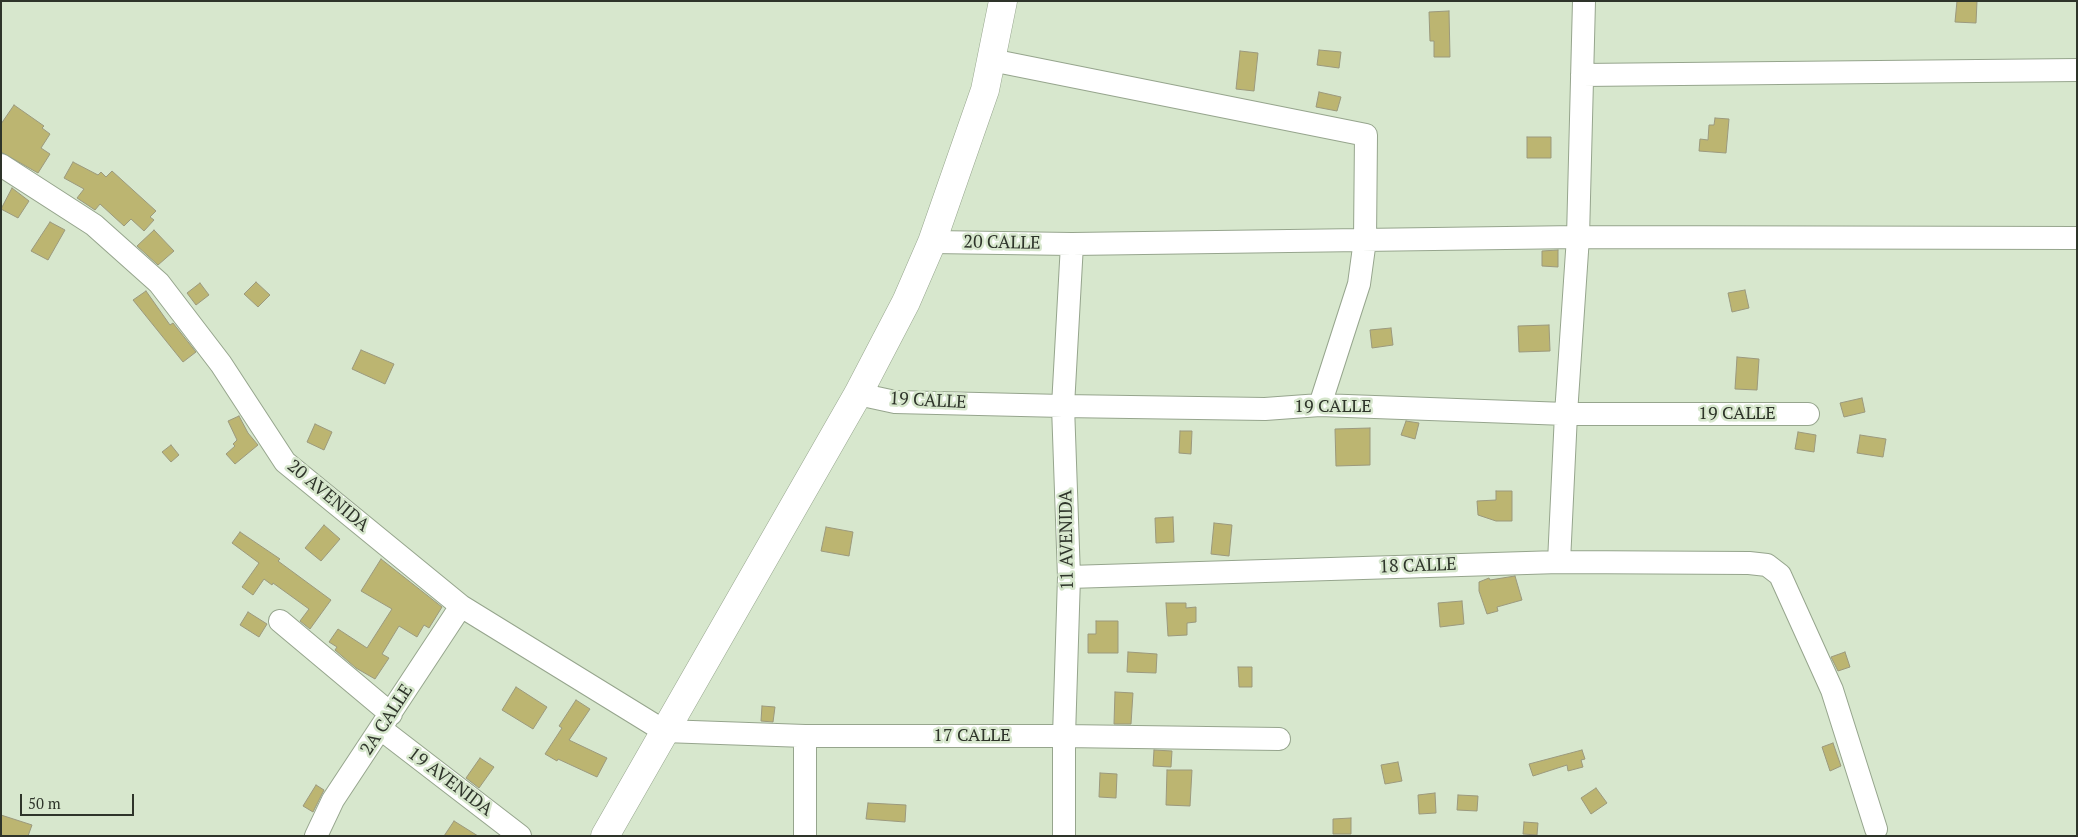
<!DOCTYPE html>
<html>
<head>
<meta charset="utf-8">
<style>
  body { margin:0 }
  #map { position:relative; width:2078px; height:837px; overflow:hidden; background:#d7e7cd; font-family:"PT Serif",serif }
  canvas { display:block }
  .frame { position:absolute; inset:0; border:2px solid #2e342a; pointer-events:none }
  .scale { position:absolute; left:20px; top:794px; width:114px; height:22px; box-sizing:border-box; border:2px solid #2e342a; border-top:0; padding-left:6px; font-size:15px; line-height:18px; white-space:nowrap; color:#2e342a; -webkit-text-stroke:4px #d7e7cd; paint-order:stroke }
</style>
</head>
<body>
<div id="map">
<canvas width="2078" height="837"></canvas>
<div class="frame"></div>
<div class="scale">50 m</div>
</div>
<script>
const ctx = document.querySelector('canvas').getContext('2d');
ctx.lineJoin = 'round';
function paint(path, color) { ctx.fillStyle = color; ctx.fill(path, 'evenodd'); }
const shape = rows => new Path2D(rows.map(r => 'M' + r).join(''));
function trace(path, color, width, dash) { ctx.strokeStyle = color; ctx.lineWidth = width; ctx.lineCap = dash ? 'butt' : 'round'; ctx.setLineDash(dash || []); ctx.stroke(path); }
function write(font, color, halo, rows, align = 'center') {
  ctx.font = font + ' "PT Serif",serif'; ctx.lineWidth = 5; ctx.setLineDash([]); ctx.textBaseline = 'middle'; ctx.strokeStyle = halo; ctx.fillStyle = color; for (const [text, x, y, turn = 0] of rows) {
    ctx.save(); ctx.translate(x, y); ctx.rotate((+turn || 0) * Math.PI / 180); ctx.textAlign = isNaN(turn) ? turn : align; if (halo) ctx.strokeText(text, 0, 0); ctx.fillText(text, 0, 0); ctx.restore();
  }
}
const building = shape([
  [1957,1,1977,1,1976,23,1955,22,1957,1],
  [1449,11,1450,57,1434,57,1434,41,1430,41,1429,12,1449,11],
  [1319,50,1341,52,1339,68,1317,65,1319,50],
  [1240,51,1258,53,1254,91,1236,89,1240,51],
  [1319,92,1341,97,1337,111,1316,107,1319,92],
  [14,105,44,126,42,128,50,134,41,148,50,154,38,173,1,152,1,124,14,105],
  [1715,118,1729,119,1726,153,1699,151,1700,139,1708,140,1709,125,1714,125,1715,118],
  [1527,137,1551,137,1551,158,1527,158,1527,137],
  [73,162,98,175,101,172,106,177,112,171,156,211,150,217,154,220,144,231,131,219,124,226,100,204,95,210,77,198,84,189,64,178,73,162],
  [12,188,29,201,18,218,1,209,12,188],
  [50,222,65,230,48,260,31,251,50,222],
  [154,230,174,251,158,265,137,246,154,230],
  [1558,250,1558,267,1542,266,1542,251,1558,250],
  [256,282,270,295,258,307,244,294,256,282],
  [200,283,209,295,196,305,187,293,200,283],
  [1745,290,1749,308,1732,312,1728,293,1745,290],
  [146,291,170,325,173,323,196,352,183,362,133,300,146,291],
  [1549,325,1550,351,1519,352,1518,326,1549,325],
  [1391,328,1393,345,1372,348,1370,330,1391,328],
  [361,350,394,364,385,384,352,369,361,350],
  [1737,357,1759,359,1757,390,1735,389,1737,357],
  [1862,398,1865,412,1844,417,1840,403,1862,398],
  [239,416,248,433,258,445,235,464,226,454,235,446,233,444,237,440,228,421,239,416],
  [1406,421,1419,423,1415,439,1401,435,1406,421],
  [315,424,332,432,324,450,307,442,315,424],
  [1370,428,1370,465,1336,466,1335,429,1370,428],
  [1180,431,1192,431,1191,454,1179,453,1180,431],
  [1798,432,1816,435,1814,452,1795,449,1798,432],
  [1860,435,1886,439,1883,457,1857,453,1860,435],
  [171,445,179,455,171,462,162,452,171,445],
  [1496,491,1512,491,1512,521,1496,521,1478,515,1477,501,1496,500,1496,491],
  [1173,517,1174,542,1156,543,1155,518,1173,517],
  [1214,523,1232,525,1229,556,1211,554,1214,523],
  [324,525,340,539,321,561,305,548,324,525],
  [826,527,853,532,849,556,821,551,826,527],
  [240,532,280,559,278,561,331,600,310,629,300,621,309,609,273,583,272,585,264,579,253,595,242,587,259,563,232,543,240,532],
  [381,559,442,607,429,628,424,625,417,637,399,626,382,654,389,658,375,679,356,668,335,650,337,647,329,642,338,629,367,648,392,609,361,591,381,559],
  [1515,576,1522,600,1497,607,1498,611,1487,614,1479,591,1479,582,1489,578,1490,580,1515,576],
  [1462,601,1464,624,1440,627,1438,603,1462,601],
  [1166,603,1186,603,1186,608,1196,607,1196,622,1187,623,1187,635,1168,636,1166,603],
  [248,612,267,624,259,637,240,625,248,612],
  [1096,621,1118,621,1118,653,1088,653,1088,634,1096,634,1096,621],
  [1128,652,1157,654,1156,673,1127,672,1128,652],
  [1845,652,1850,667,1838,671,1831,657,1845,652],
  [1238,667,1252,667,1252,687,1239,687,1238,667],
  [516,687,547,707,533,729,502,710,516,687],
  [1115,692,1133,693,1131,724,1114,724,1115,692],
  [576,700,590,709,569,740,607,758,597,777,558,759,557,761,545,754,562,728,559,726,576,700],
  [762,706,775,707,773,722,761,721,762,706],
  [1833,743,1841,766,1830,771,1822,747,1833,743],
  [1154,750,1172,751,1171,767,1153,766,1154,750],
  [1582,750,1585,759,1581,760,1583,767,1568,771,1567,765,1533,776,1529,764,1582,750],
  [480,758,494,767,479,788,466,778,480,758],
  [1398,762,1402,781,1385,784,1381,765,1398,762],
  [1167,770,1192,770,1190,806,1166,805,1167,770],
  [1100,773,1117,774,1116,798,1099,797,1100,773],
  [316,785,324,790,313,812,303,806,316,785],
  [1596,788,1607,803,1591,814,1581,798,1596,788],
  [1435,793,1436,813,1419,814,1418,795,1435,793],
  [1458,795,1478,796,1477,811,1457,810,1458,795],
  [868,803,906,805,905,822,866,819,868,803],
  [1,815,32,825,28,836,1,836,1,815],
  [1351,818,1351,834,1333,834,1333,819,1351,818],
  [454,821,478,836,444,836,454,821],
  [1524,822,1538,823,1537,835,1523,834,1524,822]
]);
const minor = shape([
  [991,60,1366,135,1365,240,1359,284,1320,405],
  [1582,75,2077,70],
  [1,165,94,225,159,283,221,364,285,462,461,606,664,731,805,736,1064,736,1279,739],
  [932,242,1072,244,1578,237,2077,238],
  [858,394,895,402,1063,406,1265,409,1320,405,1566,414,1808,414],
  [1559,562,1566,414,1578,237,1584,1],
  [1069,577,1559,562,1749,563,1767,565,1780,575,1832,690,1876,829],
  [280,621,391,714],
  [381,729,520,836],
  [805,736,805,836],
  [316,836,333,800,461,606],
  [1064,836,1064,736,1069,577,1063,406,1072,244]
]);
const major = shape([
  [605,836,858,394,906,302,932,242,985,90,1003,1]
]);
const streetNames = [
  ["20 CALLE",1002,243,1],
  ["19 CALLE",928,401,3],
  ["19 CALLE",1333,407],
  ["19 CALLE",1737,414],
  ["20 AVENIDA",328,496,40],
  ["11 AVENIDA",1067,540,-91],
  ["18 CALLE",1418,566,-2],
  ["2A CALLE",387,720,-57],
  ["17 CALLE",972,736],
  ["19 AVENIDA",450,782,37]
];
paint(building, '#bcb571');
trace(building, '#9b997d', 1);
trace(minor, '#96a58d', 24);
trace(major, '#96a58d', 29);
trace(minor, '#fff', 22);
trace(major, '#fff', 28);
write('18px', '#2e342a', '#d7e7cd', streetNames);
</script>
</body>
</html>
